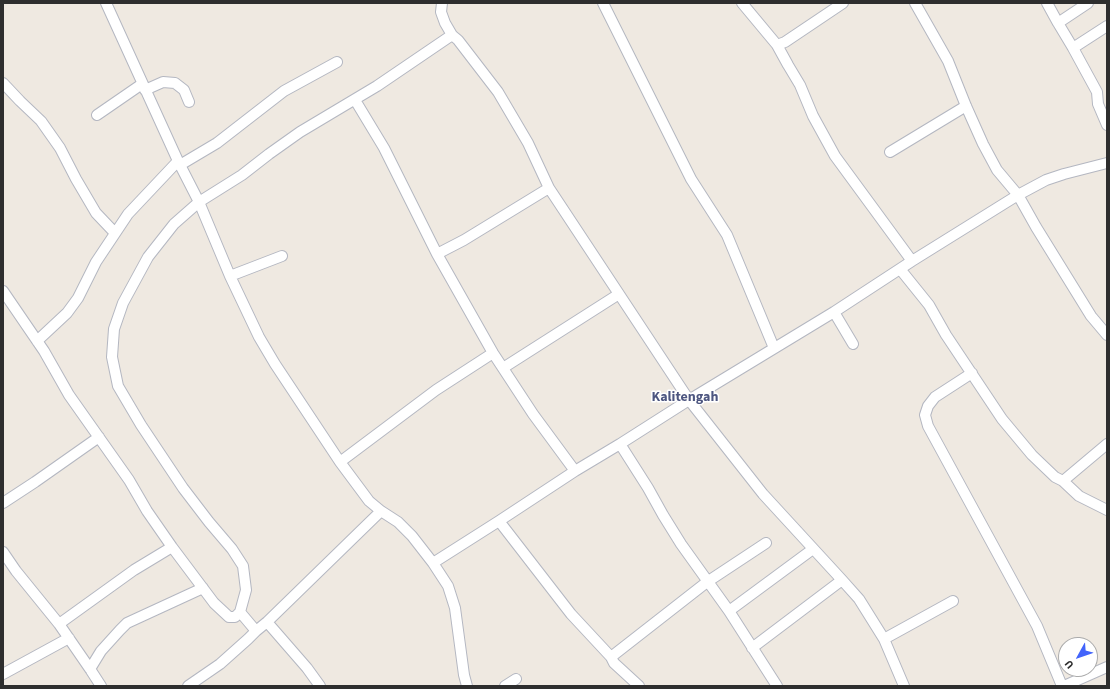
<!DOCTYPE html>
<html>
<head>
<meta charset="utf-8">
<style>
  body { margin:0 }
  #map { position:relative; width:1110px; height:689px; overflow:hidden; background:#efe9e1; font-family:"Source Sans 3",sans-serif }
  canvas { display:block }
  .frame { position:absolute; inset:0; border:4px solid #2e2e2e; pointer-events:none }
  .north { position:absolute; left:1058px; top:637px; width:40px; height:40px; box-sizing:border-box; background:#fff; border:1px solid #ababab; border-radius:50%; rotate:230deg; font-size:11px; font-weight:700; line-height:16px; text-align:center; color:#2e2e2e }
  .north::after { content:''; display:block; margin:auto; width:14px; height:18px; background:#4264fb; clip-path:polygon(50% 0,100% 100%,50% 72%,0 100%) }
</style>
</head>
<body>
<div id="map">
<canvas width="1110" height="689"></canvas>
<div class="frame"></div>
<div class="north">U</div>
</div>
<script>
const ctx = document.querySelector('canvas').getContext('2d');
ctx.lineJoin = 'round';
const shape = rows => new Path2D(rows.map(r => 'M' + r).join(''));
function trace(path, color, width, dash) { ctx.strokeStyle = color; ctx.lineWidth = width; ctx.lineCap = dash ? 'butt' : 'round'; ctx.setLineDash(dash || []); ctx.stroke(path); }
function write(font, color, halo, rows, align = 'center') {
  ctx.font = font + ' "Source Sans 3",sans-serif'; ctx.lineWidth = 3; ctx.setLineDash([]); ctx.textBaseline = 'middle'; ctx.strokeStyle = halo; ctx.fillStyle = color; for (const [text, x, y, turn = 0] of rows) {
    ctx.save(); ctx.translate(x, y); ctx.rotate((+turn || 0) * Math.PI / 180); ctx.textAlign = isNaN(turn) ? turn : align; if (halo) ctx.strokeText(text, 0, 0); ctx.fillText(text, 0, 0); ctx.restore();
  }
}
const street = shape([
  [106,3,178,161,199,202,230,276,259,337,275,364,340,462,369,501,381,511,398,522,412,536,433,563,448,586,455,608,464,675,467,686],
  [442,3,441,12,445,23,452,35],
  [603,3,691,179,727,235,774,348],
  [742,3,777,45,788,65,800,85,813,116,835,156,912,261],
  [915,3,948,61,966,106,983,144,997,170,1018,195,1036,227,1091,316,1107,335],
  [1047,3,1058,23,1073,48],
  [1058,23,1088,3],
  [1107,26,1073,48,1097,92,1098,104,1107,125],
  [777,45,785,42,843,3],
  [3,83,20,101,41,121,60,148,76,179,96,213,115,233],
  [145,90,163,82,175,83,184,90,189,102],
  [355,100,384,148,437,254,493,353,533,414,575,471],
  [97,115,142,84],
  [890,152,966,106],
  [180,165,217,143,284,91,337,62],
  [437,254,464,240,549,188],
  [900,269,929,305,946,335,1002,419,1032,455,1055,477,1063,481,1079,496,1107,510],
  [230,276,282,256],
  [3,291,44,351,69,395,129,480,147,511,172,547,214,603,229,617,235,617,240,612,246,590,243,566,232,549,209,522,183,488,141,425,118,386,112,357,114,329,123,303,148,257,174,224,199,202,242,175,269,154,300,132,377,86,452,35,458,40,498,92,528,143,549,188,689,400,763,494,842,580,859,599,884,639,904,686],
  [834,312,853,344],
  [37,341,67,313,78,298,96,262,128,214,178,161],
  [503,368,619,294],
  [972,373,935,397,928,406,925,415,928,426,1037,626,1062,686],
  [620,444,648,488,663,515,681,544,729,611,777,686],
  [340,462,436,390,493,353],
  [1063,481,1107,444],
  [3,503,35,482,99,437],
  [499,521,571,614,611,657,614,663,639,686],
  [3,552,16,571,59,624,90,669,101,686],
  [433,563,499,521,575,471,620,444,689,400,834,312,912,261,1018,195,1046,180,1064,174,1107,163],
  [729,611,813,549],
  [240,612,256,631],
  [267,622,307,668,320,686],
  [59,624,134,570,172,547],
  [884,639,953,601],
  [752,648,842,580],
  [611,657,707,582,766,543],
  [90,669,101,651,120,630,127,623,203,588],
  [3,674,69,638],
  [188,686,220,664,248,639,256,631,267,622,381,511],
  [505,686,516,679],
  [1064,686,1107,667]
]);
const quarterNames = [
  ["Kalitengah",685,398]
];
trace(street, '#b4b7c1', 12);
trace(street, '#fff', 10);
write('bold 14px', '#4d5680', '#fff', quarterNames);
</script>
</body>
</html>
